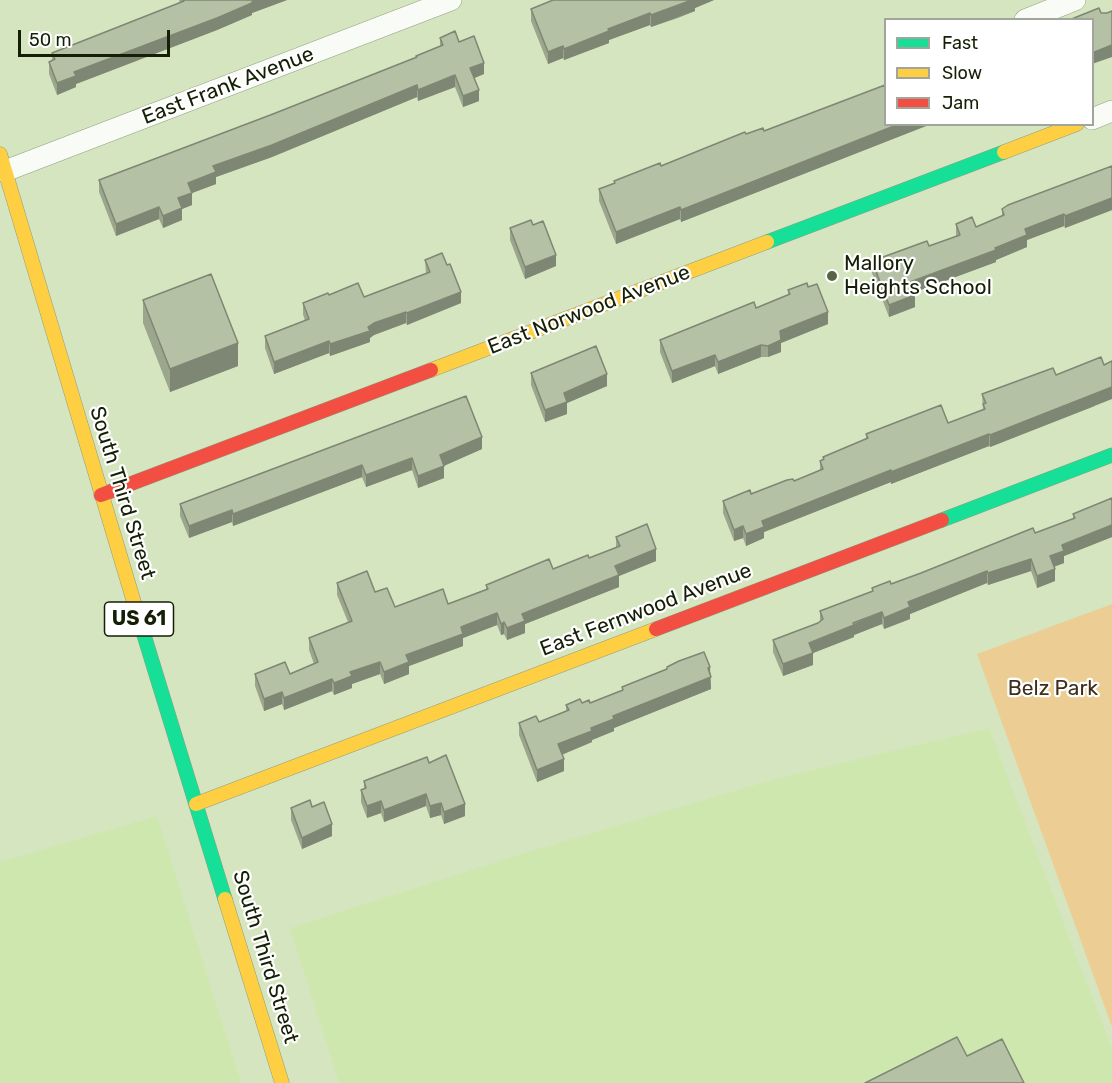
<!DOCTYPE html>
<html>
<head>
<meta charset="utf-8">
<style>
  body { margin:0 }
  #map { position:relative; width:1112px; height:1083px; overflow:hidden; background:#d5e5c0; font-family:Rubik,sans-serif }
  canvas { display:block }
  .legend { position:absolute; left:884px; top:18px; width:210px; height:108px; box-sizing:border-box; background:#fff; border:2px solid #a1a59b; margin:0; padding:8px 10px; list-style:none; font-size:18px; color:#151f06 }
  .legend li { display:flex; align-items:center; gap:12px; height:30px }
  .legend b { width:30px; border:2px solid #a1a59b }
  .scale { position:absolute; left:18px; top:30px; width:152px; height:27px; box-sizing:border-box; border:3px solid #151f06; border-top:0; padding-left:8px; font-size:18px; line-height:21px; white-space:nowrap; color:#151f06; -webkit-text-stroke:4px #fff; paint-order:stroke }
</style>
</head>
<body>
<div id="map">
<canvas width="1112" height="1083"></canvas>
<ul class="legend">
<li><b style="height:8px;background:#16e098"></b>Fast</li>
<li><b style="height:8px;background:#ffcf43"></b>Slow</li>
<li><b style="height:8px;background:#f24e42"></b>Jam</li>
</ul>
<div class="scale">50 m</div>
</div>
<script>
const ctx = document.querySelector('canvas').getContext('2d');
ctx.lineJoin = 'round';
function paint(path, color) { ctx.fillStyle = color; ctx.fill(path, 'evenodd'); }
const shape = rows => new Path2D(rows.map(r => 'M' + r).join(''));
function trace(path, color, width, dash) { ctx.strokeStyle = color; ctx.lineWidth = width; ctx.lineCap = dash ? 'butt' : 'round'; ctx.setLineDash(dash || []); ctx.stroke(path); }
function write(font, color, halo, rows, align = 'center') {
  ctx.font = font + ' Rubik,sans-serif'; ctx.lineWidth = 4.5; ctx.setLineDash([]); ctx.textBaseline = 'middle'; ctx.strokeStyle = halo; ctx.fillStyle = color; for (const [text, x, y, turn = 0] of rows) {
    ctx.save(); ctx.translate(x, y); ctx.rotate((+turn || 0) * Math.PI / 180); ctx.textAlign = isNaN(turn) ? turn : align; if (halo) ctx.strokeText(text, 0, 0); ctx.fillText(text, 0, 0); ctx.restore();
  }
}
const built = shape([
  [989,728,1112,1049,1112,1083,339,1083,290,928,525,853,775,779],
  [157,816,241,1083,0,1083,0,862]
]);
const green = shape([
  [1112,604,1112,1027,977,654]
]);
const street = shape([
  [1025,20,1075,0],
  [1092,119,1112,111],
  [5,171,451,0]
]);
const fast = shape([
  [767,242,1004,152],
  [942,520,1112,455],
  [136,609,225,899]
]);
const slow = shape([
  [1004,152,1077,124],
  [0,154,136,609],
  [431,370,767,242],
  [196,804,656,629],
  [225,899,282,1083]
]);
const jam = shape([
  [101,495,431,370],
  [656,629,942,520]
]);
const wall = shape([
  [179,0,287,0,252,13,252,15,217,30,76,84,76,87,57,95,49,74,49,62,52,61,52,53,180,3],
  [714,0,695,8,695,11,678,18,651,27,650,25,609,40,609,43,564,60,563,58,548,64,531,21,531,9],
  [440,38,484,74,474,78,479,101,463,107,455,87,418,101,417,97,272,157,216,177,216,184,192,193,192,205,182,209,182,220,163,228,159,219,116,236,99,192,99,180,273,114,416,58,416,56,440,46],
  [926,124,926,126,681,222,680,219,616,244,599,201,599,189,614,184,614,181,661,166,746,134,764,131],
  [1112,166,1112,210,1065,228,1064,226,1027,240,1027,247,996,260,996,262,914,292,915,307,889,317,872,273,872,261,929,246,956,237,956,224,976,227,1002,216,1002,209],
  [533,225,556,266,525,279,510,240,510,228],
  [425,260,461,303,407,325,406,323,374,335,370,338,370,342,330,356,329,353,274,374,265,348,265,336,305,321,303,314,303,303,329,295,364,297,426,274],
  [788,290,828,324,781,343,781,352,768,357,761,357,718,374,715,366,672,383,660,352,660,340,756,308,788,295],
  [143,300,238,366,170,392,143,323],
  [531,373,607,386,567,403,567,414,545,422,531,385],
  [1056,375,1095,406,990,447,989,446,891,484,891,482,764,532,764,538,746,546,743,538,734,541,723,513,723,501,794,481,820,471,820,461,823,460,823,457,866,439,866,434,948,423,983,409,982,394],
  [466,396,482,449,444,466,444,478,418,488,412,470,366,487,362,477,233,526,232,522,189,538,180,516,180,504],
  [1112,498,1112,537,1064,556,1064,563,1054,567,1055,581,1037,588,1031,571,988,585,987,583,910,614,910,619,884,629,882,624,854,635,854,637,813,653,813,665,783,676,773,652,773,640,818,623,820,621,820,611,872,591,872,588,891,584,1035,533,1073,519,1073,514],
  [616,537,656,561,619,576,619,587,525,624,525,633,507,640,504,634,501,635,497,625,463,638,463,646,409,666,409,674,384,684,380,674,352,684,352,688,334,695,332,691,284,710,282,704,264,711,255,686,255,674,290,674,314,664,309,650,309,638,348,622,337,595,337,583,375,592,395,607,448,604,486,589,486,585,553,569,589,558,616,548],
  [667,667,710,674,711,689,614,728,614,731,592,740,592,742,562,755,564,771,537,782,519,735,519,723,539,722,566,711,566,705,582,703,590,703,622,690,622,687,667,669],
  [429,763,465,816,444,824,441,815,430,818,426,806,384,822,381,813,367,818,361,802,361,790,364,789,364,781],
  [312,807,332,836,302,849,291,820,291,808]
]);
const shadedWall = shape([
  [256,0,287,0,252,13,252,15,217,30,76,84,76,87,57,95,57,83,74,72],
  [692,0,714,0,695,8,695,11,651,27,651,15],
  [650,13,650,25,609,40,609,43,564,60,564,49,608,29],
  [1112,45,1112,57,1092,64,1092,53],
  [563,46,563,58,548,64,548,52],
  [484,63,484,74,470,80,470,68],
  [455,75,455,87,418,101,418,90],
  [417,85,417,97,272,157,216,177,216,184,192,193,192,205,182,209,182,220,163,228,163,216,188,183,213,166],
  [479,90,479,101,463,107,463,96],
  [899,124,926,124,926,126,681,222,681,210],
  [1112,198,1112,210,1065,228,1065,216],
  [159,207,159,219,116,236,116,224],
  [680,207,680,219,616,244,616,232],
  [1064,214,1064,226,1027,240,1027,247,996,260,996,262,910,294,910,282,1025,229],
  [556,255,556,266,525,279,525,267],
  [461,292,461,303,407,325,407,313],
  [915,295,915,307,889,317,889,305],
  [406,312,406,323,374,335,370,338,370,342,330,356,330,344,374,323],
  [828,312,828,324,781,343,781,352,768,357,768,346,780,331],
  [329,341,329,353,274,374,274,362],
  [238,343,238,366,170,392,170,369],
  [761,345,761,357,718,374,718,362],
  [715,355,715,366,672,383,672,371],
  [607,374,607,386,567,403,567,414,545,422,545,410,564,393],
  [1112,387,1112,399,990,447,990,435],
  [989,434,989,446,891,484,891,472],
  [482,437,482,449,441,467,444,466,444,478,418,488,418,476,440,455],
  [412,458,412,470,366,487,366,475],
  [362,465,362,477,233,526,233,514],
  [891,470,891,482,764,532,764,538,746,546,746,534,762,521],
  [232,510,232,522,189,538,189,526],
  [1112,525,1112,537,1064,556,1064,563,1050,568,1050,556,1062,545],
  [743,526,743,538,734,541,734,530],
  [656,549,656,561,619,576,619,587,525,624,525,633,507,640,507,628,522,614,615,566],
  [1031,559,1031,571,988,585,988,573],
  [1055,569,1055,581,1037,588,1037,576],
  [987,571,987,583,910,614,910,619,884,629,884,618,908,602],
  [882,612,882,624,854,635,854,637,813,653,813,665,783,676,783,664,809,643],
  [497,613,497,625,463,638,463,646,409,666,409,674,384,684,384,672,406,655,461,627],
  [504,622,504,634,501,635,501,624],
  [380,662,380,674,352,684,352,688,334,695,334,683,350,672],
  [710,667,711,689,614,728,614,731,592,740,592,742,558,756,558,744],
  [332,679,332,691,284,710,284,698],
  [282,692,282,704,264,711,264,699],
  [564,759,564,771,537,782,537,770],
  [426,794,426,806,384,822,384,810],
  [381,801,381,813,367,818,367,806],
  [441,803,441,815,430,818,430,806],
  [465,804,465,816,444,824,444,812],
  [332,824,332,836,302,849,302,838]
]);
const building = shape([
  [183,0,256,0,252,2,252,3,217,18,74,72,76,76,57,83,49,62,55,59,52,53,184,1,183,0],
  [553,0,692,0,651,15,650,13,608,29,609,31,564,49,563,46,548,52,531,9,553,0],
  [1099,8,1101,13,1107,13,1112,11,1112,45,1092,53,1092,20,1069,20,1099,8],
  [455,31,459,42,474,36,484,63,470,68,479,90,463,96,455,75,418,90,417,85,272,145,213,166,216,172,188,183,192,193,178,198,182,208,163,216,159,207,116,224,99,180,273,114,417,57,416,56,443,45,440,38,455,31],
  [885,85,885,124,899,124,681,210,680,207,616,232,599,189,615,183,614,181,660,163,661,166,745,132,746,134,763,128,764,131,885,85],
  [1112,166,1112,198,1065,216,1064,214,1025,229,1027,235,995,248,996,250,910,282,915,295,889,305,872,261,927,241,929,246,960,235,956,224,972,217,976,227,1004,215,1002,209,1008,205,1112,166],
  [531,220,533,225,543,221,556,255,525,267,510,228,531,220],
  [442,253,447,265,450,264,461,292,407,313,406,312,374,323,368,327,370,331,330,344,329,341,274,362,265,336,309,319,303,303,328,293,329,295,358,283,364,297,430,272,425,260,442,253],
  [211,274,238,343,170,369,143,300,211,274],
  [807,283,808,287,817,284,828,312,780,331,781,340,768,346,761,345,718,362,715,355,672,371,660,340,754,302,756,308,790,294,788,290,807,283],
  [596,346,607,374,564,393,567,402,545,410,531,373,596,346],
  [1101,357,1104,365,1112,361,1112,387,990,435,989,434,891,472,891,470,762,521,764,527,746,534,743,526,734,530,723,501,750,490,751,494,787,480,793,479,794,481,823,469,820,461,824,459,823,457,868,438,866,434,941,405,948,423,985,409,983,404,986,403,982,394,1053,368,1056,375,1101,357],
  [466,396,482,437,440,455,444,466,418,476,412,458,366,475,362,465,233,514,232,510,189,526,180,504,466,396],
  [1112,498,1112,525,1062,545,1064,551,1050,556,1055,569,1037,576,1031,559,988,573,987,571,908,602,910,607,884,618,882,612,853,623,854,625,809,643,813,653,783,664,773,640,818,623,823,619,820,611,873,591,872,588,890,581,891,584,921,573,1033,528,1035,533,1075,518,1073,514,1112,498],
  [647,524,656,549,615,566,619,575,522,614,525,621,507,628,504,622,501,624,497,613,461,627,463,634,406,655,409,662,384,672,380,662,350,672,352,676,334,683,332,679,284,698,282,692,264,699,255,674,285,662,290,674,318,662,309,638,352,621,337,583,367,571,375,592,387,588,395,607,443,589,448,604,488,589,486,585,491,583,549,559,553,569,588,555,589,558,620,546,616,537,647,524],
  [704,652,710,667,708,668,711,677,613,716,614,719,591,728,592,731,558,744,564,759,537,770,519,723,536,716,539,722,569,710,566,705,580,699,582,703,589,700,590,703,623,690,622,687,667,669,667,667,679,661,704,652],
  [446,755,465,804,444,812,441,803,430,806,426,794,384,810,381,801,367,806,361,790,366,788,364,781,427,757,429,763,446,755],
  [310,800,312,807,324,802,332,824,302,838,291,808,310,800],
  [957,1037,967,1056,1002,1039,1024,1083,865,1083,957,1037]
]);
const markers = [
  [832,276,6,"#586447"]
];
const shields = [
  [139,619,69]
];
const shieldNames = [
  ["US 61",139,619]
];
const streetNames = [
  ["East Frank Avenue",228,86,-21],
  ["East Norwood Avenue",589,310,-21],
  ["South Third Street",122,493,73],
  ["East Fernwood Avenue",646,610,-21],
  ["South Third Street",265,957,73]
];
const poiNames = [
  ["Mallory",844,264],
  ["Heights School",844,288]
];
const parkNames = [
  ["Belz Park",1053,689]
];
paint(built, '#cee7ae');
paint(green, '#ecce95');
trace(street, '#919e81', 22);
trace(fast, '#919e81', 15);
trace(slow, '#919e81', 15);
trace(jam, '#919e81', 15);
trace(street, '#f9fbf6', 21);
trace(fast, '#16e098', 14);
trace(slow, '#ffcf43', 14);
trace(jam, '#f24e42', 14);
paint(wall, '#9ba68d');
paint(shadedWall, '#7e8773');
paint(building, '#b4c1a4');
trace(building, '#7e8773', 1.5);
for (const [x, y, r, color] of markers) { const dot = new Path2D(); dot.arc(x, y, r, 0, 2 * Math.PI); ctx.fillStyle = color; ctx.fill(dot); trace(dot, '#fff', 2); }
for (const [x, y, w] of shields) { const box = new Path2D(); box.roundRect(x - w / 2, y - 17, w, 34, 4.5); ctx.fillStyle = '#fff'; ctx.fill(box); trace(box, '#151f06', 1.5); }
write('bold 20px', '#151f06', null, shieldNames);
write('21px', '#151f06', '#fff', streetNames);
write('21px', '#151f06', '#fff', poiNames, 'left');
write('21px', '#402e1b', '#fff', parkNames);
</script>
</body>
</html>
